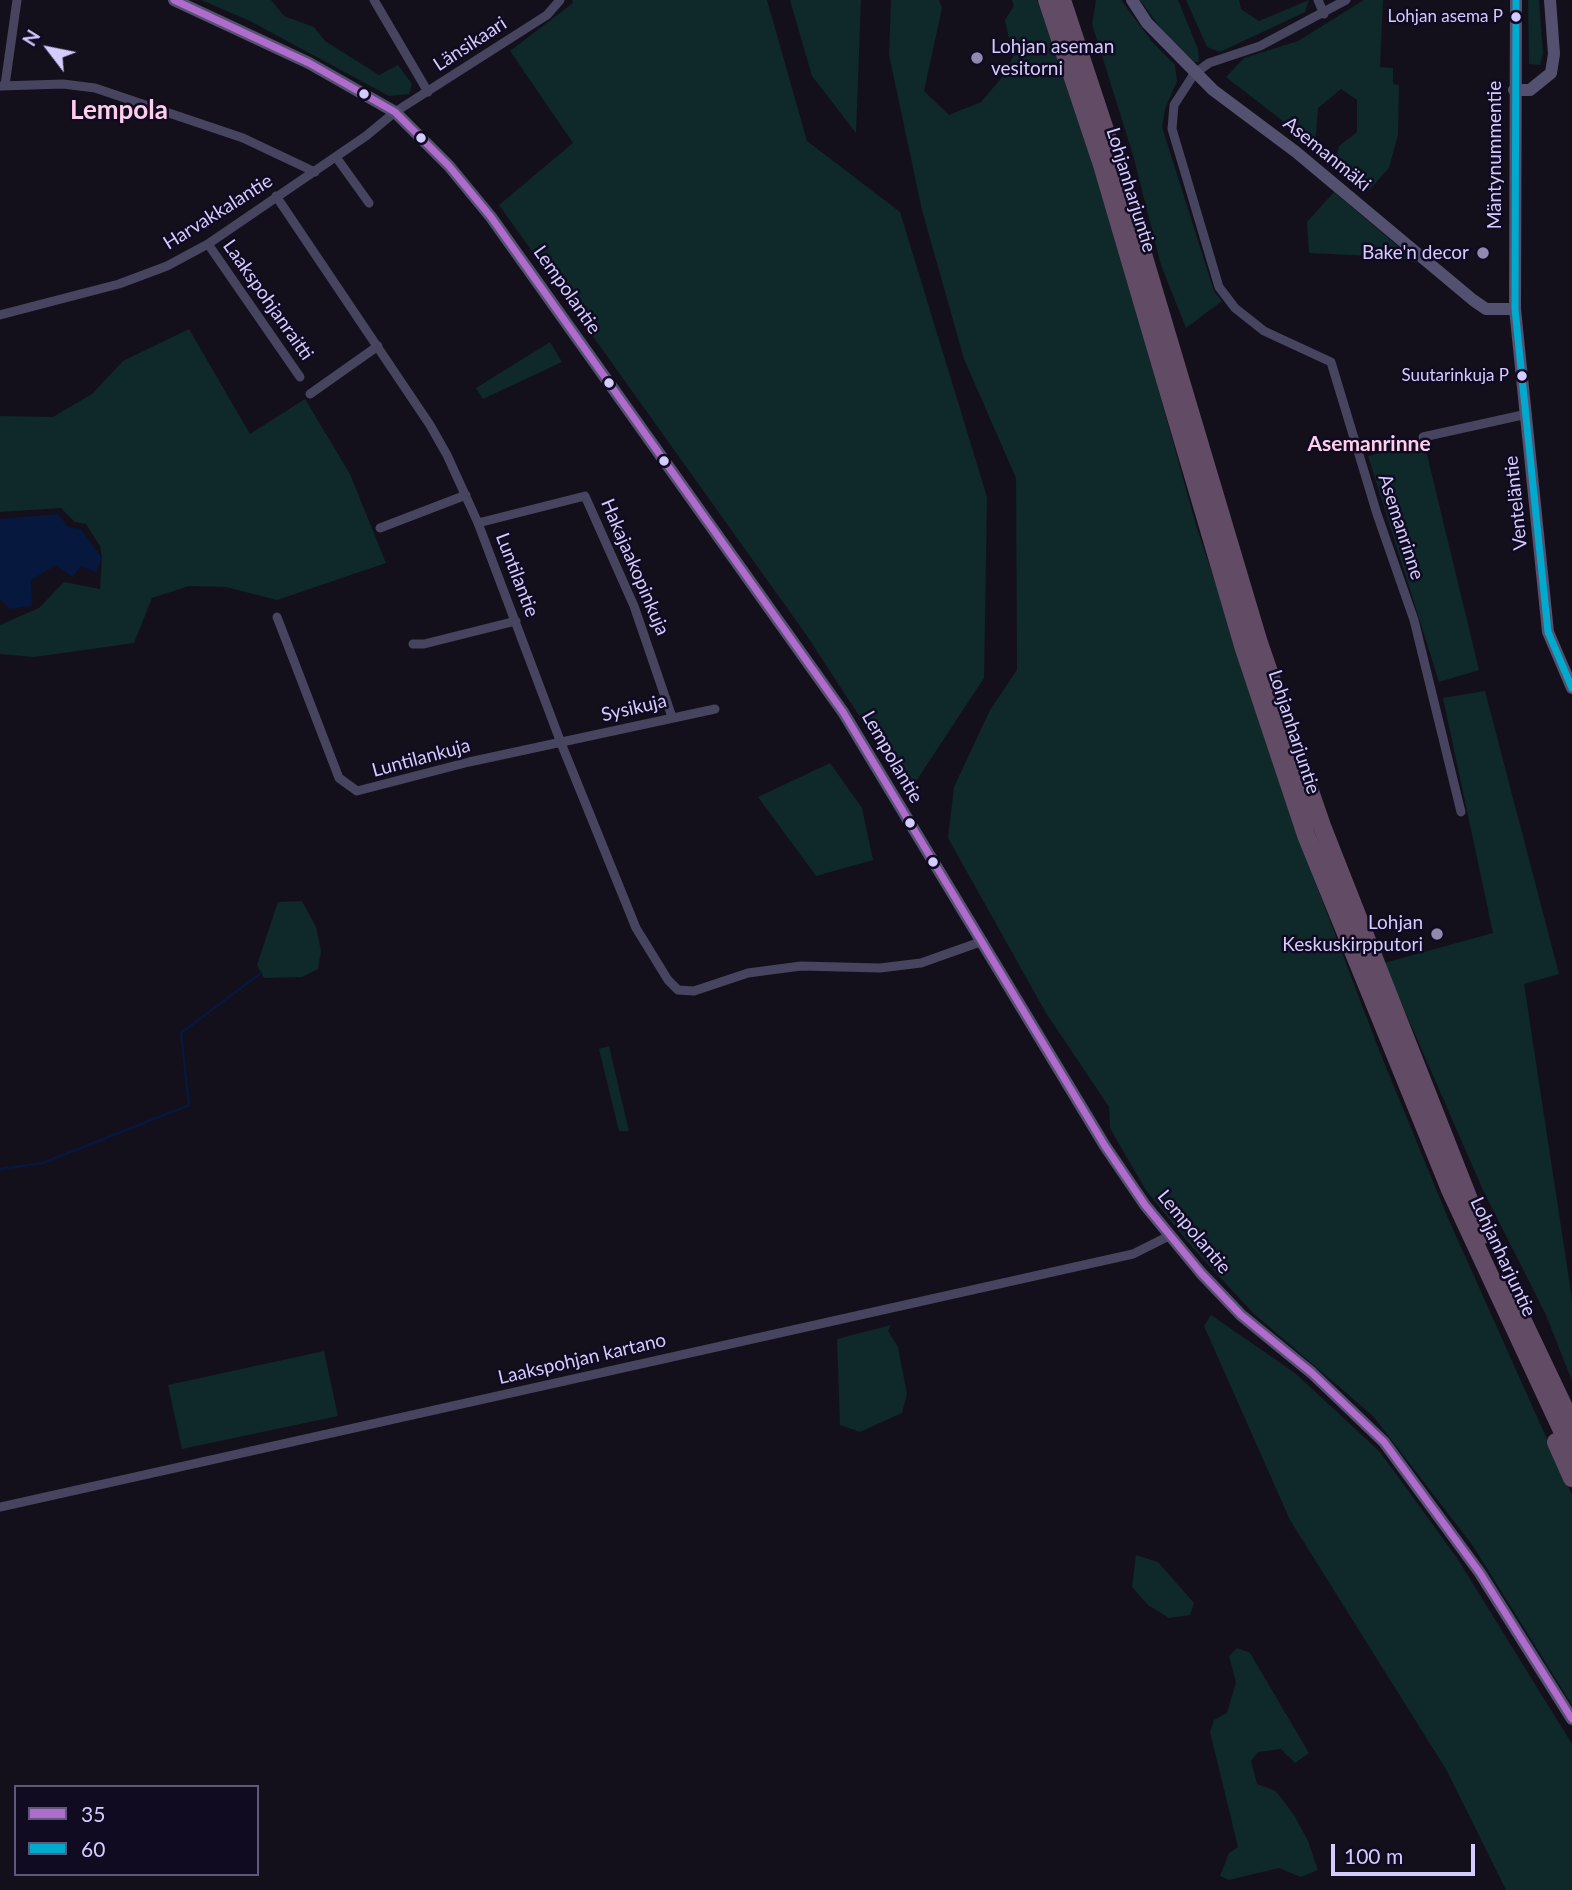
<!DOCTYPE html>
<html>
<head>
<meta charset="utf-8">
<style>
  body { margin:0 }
  #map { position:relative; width:1572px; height:1890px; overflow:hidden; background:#13101c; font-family:Lato,sans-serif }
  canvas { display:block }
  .legend { position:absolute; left:14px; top:1785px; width:245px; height:91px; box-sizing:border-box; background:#100b21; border:2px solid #5e587a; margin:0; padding:9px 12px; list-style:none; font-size:21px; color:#d4ccff }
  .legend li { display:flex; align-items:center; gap:14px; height:35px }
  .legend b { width:35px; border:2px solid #5e587a }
  .north { position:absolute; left:14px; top:14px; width:70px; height:70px; -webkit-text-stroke:5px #100b21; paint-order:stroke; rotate:302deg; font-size:19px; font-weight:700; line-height:28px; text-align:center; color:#d4ccff }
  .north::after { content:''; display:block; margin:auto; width:24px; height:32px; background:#d4ccff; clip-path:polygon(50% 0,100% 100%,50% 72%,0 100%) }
  .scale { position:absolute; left:1331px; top:1844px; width:144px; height:32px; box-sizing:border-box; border:4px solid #d4ccff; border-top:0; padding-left:9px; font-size:21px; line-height:24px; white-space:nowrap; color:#d4ccff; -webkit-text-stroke:5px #100b21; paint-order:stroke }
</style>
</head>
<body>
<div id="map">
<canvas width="1572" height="1890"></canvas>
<ul class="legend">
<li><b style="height:9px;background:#b06ccc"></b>35</li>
<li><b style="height:9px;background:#00a9ce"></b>60</li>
</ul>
<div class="north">N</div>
<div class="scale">100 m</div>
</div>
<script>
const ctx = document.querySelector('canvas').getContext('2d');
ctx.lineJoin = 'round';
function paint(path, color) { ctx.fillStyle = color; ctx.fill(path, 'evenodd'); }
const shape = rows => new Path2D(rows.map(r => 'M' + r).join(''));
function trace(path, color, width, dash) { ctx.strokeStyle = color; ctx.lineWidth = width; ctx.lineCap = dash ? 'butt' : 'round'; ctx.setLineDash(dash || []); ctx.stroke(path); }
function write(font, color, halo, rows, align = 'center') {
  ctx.font = font + ' Lato,sans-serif'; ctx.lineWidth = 5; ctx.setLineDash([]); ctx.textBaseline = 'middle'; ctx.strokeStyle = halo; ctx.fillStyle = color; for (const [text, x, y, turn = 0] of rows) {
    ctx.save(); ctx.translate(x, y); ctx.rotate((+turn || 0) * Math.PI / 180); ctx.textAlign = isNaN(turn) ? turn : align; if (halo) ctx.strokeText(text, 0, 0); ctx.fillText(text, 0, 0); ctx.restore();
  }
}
const green = shape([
  [201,0,271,0,284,16,314,27,325,41,379,75,398,65,412,84,409,94,389,96,250,21],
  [572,0,767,0,807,141,900,212,987,497,984,678,909,792,805,633,499,205,573,143,510,51,573,3],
  [790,0,861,0,856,133,812,76],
  [891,0,939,0,942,8,924,91,949,115,981,102,1004,75,1013,57,1005,20,1014,6,1012,0,1037,0,1054,42,1117,240,1196,525,1313,876,1379,1050,1448,1218,1572,1495,1572,1705,1473,1546,1373,1416,1253,1313,1192,1247,1145,1189,1110,1128,1109,1107,1046,1013,948,838,954,787,990,710,1017,670,1016,478,964,359,922,210,889,55],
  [1096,0,1121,0,1153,43,1175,65,1177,81,1165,109,1162,127,1214,291,1222,301,1186,328,1161,265,1133,155,1092,24],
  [1140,0,1178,0,1198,49,1199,62,1194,62,1162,30],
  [1186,0,1239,0,1241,9,1259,21,1309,0,1305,12,1220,52,1207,47],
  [1364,0,1383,0,1380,67,1393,68,1393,84,1399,85,1398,135,1389,168,1369,190,1335,163,1339,146,1357,132,1357,100,1341,89,1318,108,1315,146,1226,77,1244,58,1298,41],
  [1528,0,1539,0,1543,53,1540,65,1529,64],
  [1334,192,1418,263,1393,257,1309,253,1307,222],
  [189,329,250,434,305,399,350,474,386,563,277,600,226,587,189,586,152,598,134,643,34,657,0,654,0,625,39,608,64,582,100,589,102,558,100,546,86,524,75,522,61,508,0,512,0,416,53,417,92,394,123,361],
  [550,342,562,362,483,399,476,388],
  [1424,442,1479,670,1439,682,1368,456],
  [1485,691,1559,974,1524,984,1572,1299,1572,1381,1546,1315,1482,1188,1384,963,1493,933,1443,698],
  [830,763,862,808,873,860,816,876,758,797],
  [302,901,316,927,321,951,318,969,302,977,264,978,257,965,278,902],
  [609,1046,629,1131,619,1131,599,1049],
  [1211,1315,1295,1373,1380,1452,1457,1558,1572,1744,1572,1890,1506,1890,1447,1771,1290,1520,1204,1326],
  [891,1325,888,1331,898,1347,907,1394,902,1413,860,1432,840,1425,837,1339],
  [324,1351,338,1416,182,1449,168,1385],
  [1136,1555,1158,1562,1194,1603,1190,1615,1169,1618,1148,1605,1132,1587],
  [1237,1648,1250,1653,1309,1753,1295,1763,1281,1749,1258,1752,1251,1761,1257,1784,1276,1791,1294,1815,1308,1841,1318,1870,1301,1877,1279,1868,1229,1880,1220,1876,1229,1853,1238,1847,1210,1732,1214,1720,1227,1713,1236,1682,1229,1656]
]);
const water = shape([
  [58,514,68,527,81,529,102,558,96,572,81,566,73,577,56,565,31,580,32,606,10,609,0,599,0,519]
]);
const stream = shape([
  [0,1169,43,1163,189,1105,181,1033,261,973]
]);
const street = shape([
  [374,0,428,92],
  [1318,0,1324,14],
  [1346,0,1260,46,1209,63,1194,74,1174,105,1172,129,1219,287,1235,308,1264,331,1331,362,1377,514,1414,620,1461,812],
  [5,85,17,0],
  [0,86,63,84,95,88,243,138,315,172],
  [336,157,369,203],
  [276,196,430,425,447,455,478,523,561,743,636,928,668,980,678,990,694,991,748,973,801,966,880,968,921,963,983,941],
  [208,244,300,377],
  [0,315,119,284,167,266,208,244,366,136,395,112,547,15,560,0],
  [310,394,378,346],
  [1423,437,1527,414],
  [478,523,585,496,634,606,672,717],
  [380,528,466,495],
  [277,617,339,778,357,791,469,762,715,709],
  [413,644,424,644,516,621],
  [0,1507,1133,1254,1169,1236]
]);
const secondary = shape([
  [174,0,309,63,395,112,449,166,491,217,843,712,1105,1146,1145,1205,1201,1273,1241,1315,1312,1373,1384,1442,1480,1573,1572,1719],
  [1132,0,1147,23,1213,90,1296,152,1473,300,1486,309,1515,309],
  [1516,0,1515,309,1548,632,1572,688],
  [1514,90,1530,90,1551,73,1554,54,1550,0]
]);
const highway = shape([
  [1047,0,1102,165,1244,649,1306,835,1451,1192,1572,1452],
  [1062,0,1115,160,1259,643,1322,826,1483,1235],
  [1505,1283,1572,1424],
  [1556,1442,1572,1478]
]);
const bus1 = shape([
  [174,0,309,63,395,112,449,166,491,217,843,712,1105,1146,1145,1205,1201,1273,1241,1315,1312,1373,1384,1442,1480,1573,1572,1719]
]);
const bus2 = shape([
  [1516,0,1515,309,1548,632,1572,688]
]);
const markers = [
  [1516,17,6,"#d4ccff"],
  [977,58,7,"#908ab0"],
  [364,94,6,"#d4ccff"],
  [421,138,6,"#d4ccff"],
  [1483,253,7,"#908ab0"],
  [1522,376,6,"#d4ccff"],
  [609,383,6,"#d4ccff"],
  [664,461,6,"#d4ccff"],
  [910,823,6,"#d4ccff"],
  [933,862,6,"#d4ccff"],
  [1437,934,7,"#908ab0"]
];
const busNames = [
  ["Lohjan asema P",1503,17],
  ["Suutarinkuja P",1509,376]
];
const streetNames = [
  ["Länsikaari",470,44,-33],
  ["Asemanmäki",1327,154,39],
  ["Mäntynummentie",1495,155,-90],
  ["Lohjanharjuntie",1131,190,73],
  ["Harvakkalantie",218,212,-32],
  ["Lempolantie",567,290,55],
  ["Laakspohjanraitti",268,300,55],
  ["Venteläntie",1516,503,-96],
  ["Asemanrinne",1401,527,72],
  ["Hakajaakopinkuja",635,567,67],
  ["Luntilantie",517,575,69],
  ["Sysikuja",634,708,-13],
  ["Lohjanharjuntie",1294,732,72],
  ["Lempolantie",892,757,60],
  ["Luntilankuja",421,758,-15],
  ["Lempolantie",1194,1232,50],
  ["Lohjanharjuntie",1503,1257,65],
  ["Laakspohjan kartano",582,1359,-13]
];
const poiNames = [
  ["Lohjan aseman",991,47,"left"],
  ["vesitorni",991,69,"left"],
  ["Bake'n decor",1469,253],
  ["Lohjan",1423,923],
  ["Keskuskirpputori",1423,945]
];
const neighbourhoodNames = [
  ["Asemanrinne",1369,444]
];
const districtNames = [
  ["Lempola",119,111]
];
paint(green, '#0f282a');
paint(water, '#06183d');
trace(stream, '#06183d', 2.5);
trace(street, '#46445e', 9);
trace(secondary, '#545170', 12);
trace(highway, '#624b65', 18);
trace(bus1, '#b06ccc', 7);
trace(bus2, '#00a9ce', 7);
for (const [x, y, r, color] of markers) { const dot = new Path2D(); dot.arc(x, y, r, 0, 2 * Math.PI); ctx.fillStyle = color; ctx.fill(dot); trace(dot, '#100b21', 2.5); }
write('17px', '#d4ccff', '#100b21', busNames, 'right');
write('19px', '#d4ccff', '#100b21', streetNames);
write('19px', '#d4ccff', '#100b21', poiNames, 'right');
write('bold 21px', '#ffceeb', '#100b21', neighbourhoodNames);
write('bold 26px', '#ffceeb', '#100b21', districtNames);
</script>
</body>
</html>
